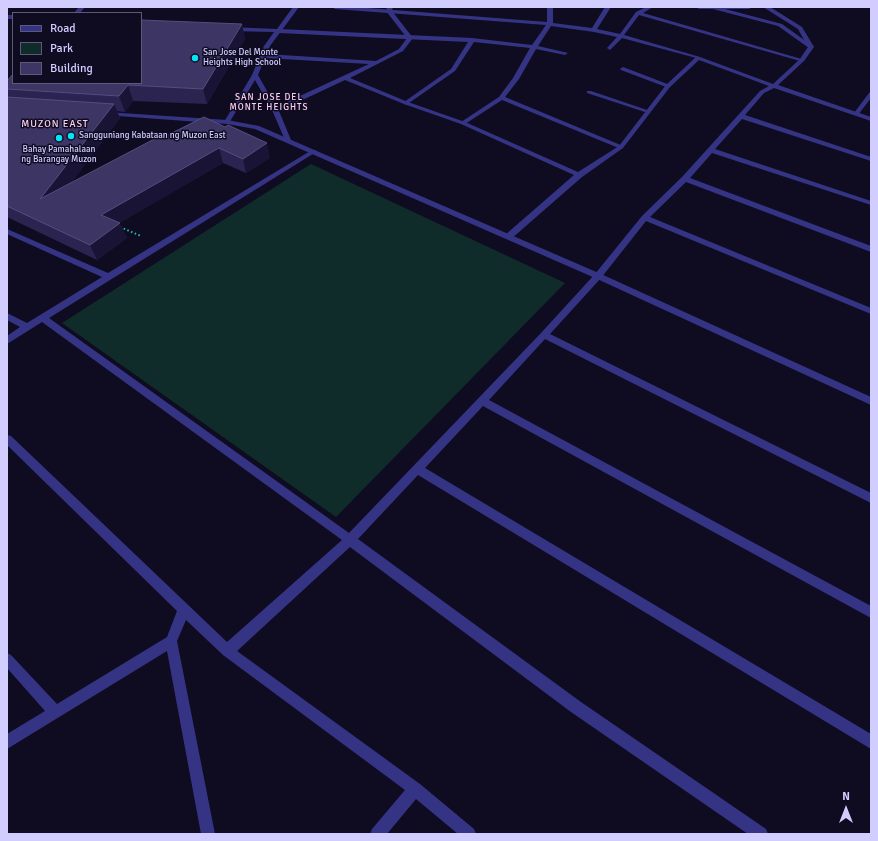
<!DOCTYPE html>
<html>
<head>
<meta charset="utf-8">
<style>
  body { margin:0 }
  #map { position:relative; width:878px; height:841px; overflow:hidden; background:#0f0c22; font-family:Signika,sans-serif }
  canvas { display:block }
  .frame { position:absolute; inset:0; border:8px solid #d1cdff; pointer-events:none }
  .legend { position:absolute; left:12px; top:12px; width:130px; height:72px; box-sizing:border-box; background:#0f0c22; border:1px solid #5d597a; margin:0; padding:5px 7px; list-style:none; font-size:12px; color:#d1cdff }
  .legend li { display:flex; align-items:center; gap:8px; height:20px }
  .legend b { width:20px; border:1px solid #5d597a }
  .north { position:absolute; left:826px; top:789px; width:40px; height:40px; -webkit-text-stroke:3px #0f0c22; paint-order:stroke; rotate:0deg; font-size:11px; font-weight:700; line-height:16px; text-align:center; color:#d1cdff }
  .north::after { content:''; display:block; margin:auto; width:14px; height:18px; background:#d1cdff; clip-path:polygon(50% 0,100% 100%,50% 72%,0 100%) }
</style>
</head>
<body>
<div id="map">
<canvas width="878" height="841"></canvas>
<div class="frame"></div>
<ul class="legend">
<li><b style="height:5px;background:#353484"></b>Road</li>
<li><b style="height:11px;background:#0f2c2b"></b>Park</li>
<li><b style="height:11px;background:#3d3664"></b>Building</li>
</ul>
<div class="north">N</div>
</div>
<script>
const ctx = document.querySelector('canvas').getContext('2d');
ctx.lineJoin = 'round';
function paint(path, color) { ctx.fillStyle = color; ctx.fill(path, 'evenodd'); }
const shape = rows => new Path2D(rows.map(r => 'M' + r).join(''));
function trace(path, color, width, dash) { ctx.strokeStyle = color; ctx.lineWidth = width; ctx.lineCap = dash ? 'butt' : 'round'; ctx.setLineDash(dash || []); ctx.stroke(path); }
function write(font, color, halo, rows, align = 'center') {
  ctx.font = font + ' Signika,sans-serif'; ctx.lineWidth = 3; ctx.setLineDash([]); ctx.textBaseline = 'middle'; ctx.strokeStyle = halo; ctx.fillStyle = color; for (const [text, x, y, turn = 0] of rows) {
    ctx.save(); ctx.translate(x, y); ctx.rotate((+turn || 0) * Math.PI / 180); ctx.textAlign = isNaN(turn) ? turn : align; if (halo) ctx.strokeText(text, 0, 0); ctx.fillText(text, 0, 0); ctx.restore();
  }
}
const green = shape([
  [311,164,565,283,336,517,62,323]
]);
const path = shape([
  [120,227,141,236]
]);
const service = shape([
  [332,7,355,7,547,22,547,7,553,7,553,23,592,28,605,7,611,7,597,29,620,34,636,12,646,7,653,7,643,13,805,60,800,61,639,15,624,35,700,57,700,59,622,38,610,50,607,48,617,37,594,32,551,26,538,46,568,53,565,55,536,49,519,79,505,97,623,146,623,148,621,149,502,100,465,124,461,124,461,122,499,97,513,78,530,48,474,42,455,71,406,105,404,104,404,102,451,69,468,42,279,33,276,31,279,29,472,38,532,45,546,25,335,9,332,7],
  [696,7,752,7,749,9,725,9,782,24,814,47,809,48,778,26,713,9,699,9,696,7],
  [623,67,670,85,671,86,666,87,621,70,620,69,623,67],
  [587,91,591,91,650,111,645,112,587,93,587,91],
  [871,92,871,98,858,115,854,115,854,113,869,93,871,92]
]);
const minor = shape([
  [79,7,85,7,80,13,74,13,79,7],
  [293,7,299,7,270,46,266,54,376,61,399,49,407,38,386,11,387,7,393,7,392,11,413,38,403,51,350,78,408,102,465,122,578,172,619,146,666,85,696,57,700,57,773,84,800,59,808,47,798,29,763,7,770,7,802,27,814,47,804,61,778,85,871,117,871,121,774,88,764,93,745,115,871,157,871,161,742,119,715,149,871,201,871,205,712,153,690,178,871,246,871,252,686,182,650,217,871,308,871,314,646,221,601,278,550,334,871,493,871,503,545,339,489,400,871,606,871,618,483,406,425,468,871,734,871,749,418,475,358,539,581,702,766,829,768,834,748,834,571,712,350,547,237,651,420,784,474,829,476,834,458,834,416,799,387,834,370,834,372,829,405,790,223,655,186,620,177,641,215,834,201,834,167,651,7,749,7,734,45,711,7,668,7,653,11,655,57,704,167,637,177,611,7,445,7,435,11,436,227,642,342,540,42,322,7,344,7,336,20,327,7,320,7,313,27,323,102,277,7,234,7,229,108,273,312,150,316,150,316,152,49,318,349,533,541,333,595,274,642,216,682,177,760,91,769,86,699,60,670,87,623,148,582,177,511,239,508,239,504,237,505,235,574,175,461,124,404,104,345,80,279,111,291,140,290,141,285,140,272,110,255,80,229,123,225,123,224,122,252,75,264,46,274,32,229,31,226,29,229,27,277,29,293,7],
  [265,58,369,64,276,107,258,75,265,58],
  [7,15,13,15,13,19,7,19,7,15]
]);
const tertiary = shape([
  [106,112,227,120,259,126,601,274,871,397,871,405,595,278,255,129,227,124,104,115,103,114,106,112]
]);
const wall = shape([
  [242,24,245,39,207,104,133,101,125,112,117,111,120,118,71,183,204,117,270,158,246,173,223,163,119,223,127,238,97,260,7,217,7,81]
]);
const shadedWall = shape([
  [242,24,245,39,207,104,203,89],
  [128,85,133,101,125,112,119,96],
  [114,104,120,118,48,214,40,199],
  [267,143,270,158,246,173,243,159],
  [219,148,223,163,107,230,101,215],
  [120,223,127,238,97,260,90,245]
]);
const building = shape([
  [141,20,242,24,203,89,128,85,119,96,7,89,7,81,13,74,13,83,141,83,141,20],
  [7,97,114,104,40,199,160,136,162,138,204,117,225,127,228,125,267,143,243,159,219,148,101,215,120,223,90,245,7,206,7,97]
]);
const markers = [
  [195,58,4,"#00e6f8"],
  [71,136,4,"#00e6f8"],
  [59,138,4,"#00e6f8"]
];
const farPoinames = [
  ["San Jose Del Monte",203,53],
  ["Heights High School",203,63],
  ["Sangguniang Kabataan ng Muzon East",79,136],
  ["Bahay Pamahalaan",59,150,"center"],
  ["ng Barangay Muzon",59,160,"center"]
];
const farNeighbourhoodnames = [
  ["SAN JOSE DEL",269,98],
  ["MONTE HEIGHTS",269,108]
];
const farQuarternames = [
  ["MUZON EAST",55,124]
];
paint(green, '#0f2c2b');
trace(path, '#26baad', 2, [1.5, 2.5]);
paint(service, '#353484');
paint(minor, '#353484');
paint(tertiary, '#353484');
paint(wall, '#2b2451');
paint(shadedWall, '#191336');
paint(building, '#3d3664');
trace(building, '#544e7c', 1);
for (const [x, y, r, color] of markers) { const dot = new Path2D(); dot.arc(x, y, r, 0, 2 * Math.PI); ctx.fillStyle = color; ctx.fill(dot); trace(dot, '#0f0c22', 1.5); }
write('9px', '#d1cdff', '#0f0c22', farPoinames, 'left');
ctx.letterSpacing = '1px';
write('9px', '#ffcfef', '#0f0c22', farNeighbourhoodnames);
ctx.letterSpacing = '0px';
ctx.letterSpacing = '1px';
write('10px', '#ffcfef', '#0f0c22', farQuarternames);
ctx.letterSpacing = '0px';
</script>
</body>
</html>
